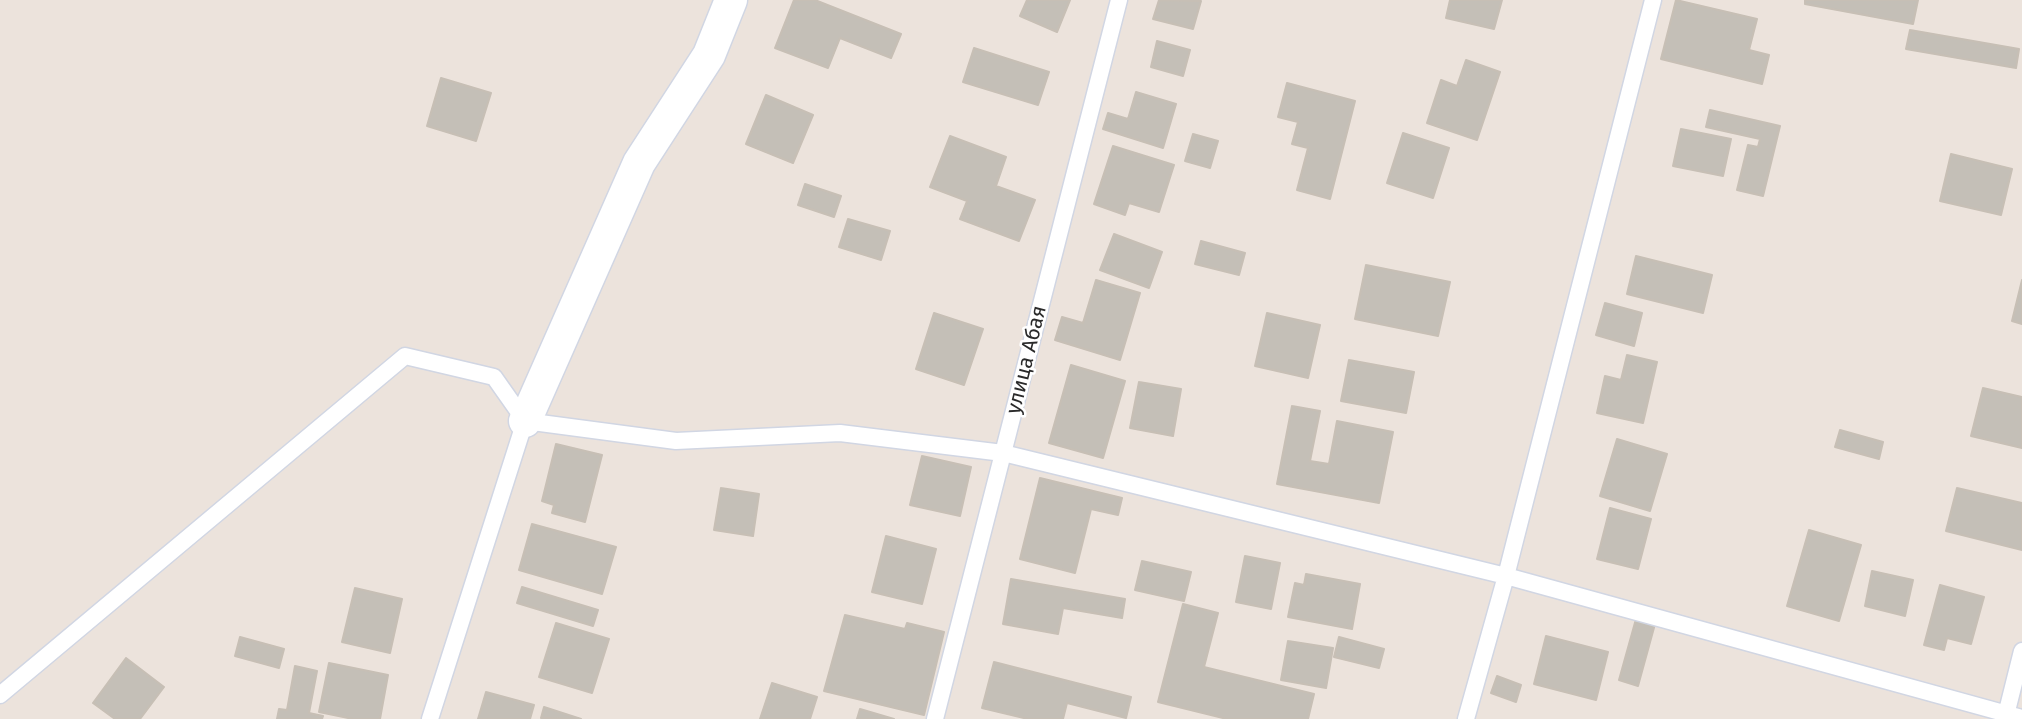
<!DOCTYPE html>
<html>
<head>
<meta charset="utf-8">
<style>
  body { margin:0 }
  canvas { display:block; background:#ece3dc }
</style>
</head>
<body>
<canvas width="2022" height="719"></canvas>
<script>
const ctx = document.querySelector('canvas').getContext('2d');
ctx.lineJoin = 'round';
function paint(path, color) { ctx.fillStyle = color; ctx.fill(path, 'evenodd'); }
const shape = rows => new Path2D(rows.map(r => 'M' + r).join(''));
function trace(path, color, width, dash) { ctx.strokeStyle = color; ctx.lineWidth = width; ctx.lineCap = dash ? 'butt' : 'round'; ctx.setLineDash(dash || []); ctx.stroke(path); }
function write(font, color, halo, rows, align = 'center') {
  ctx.font = font + ' "Fira Sans",sans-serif'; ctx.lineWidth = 5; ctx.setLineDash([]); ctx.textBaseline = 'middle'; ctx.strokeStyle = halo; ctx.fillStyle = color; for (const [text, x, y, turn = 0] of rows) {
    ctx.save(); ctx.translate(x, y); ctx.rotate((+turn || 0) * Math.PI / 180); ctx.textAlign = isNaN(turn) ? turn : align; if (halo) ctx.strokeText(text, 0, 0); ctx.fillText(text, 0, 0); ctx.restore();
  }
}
const building = shape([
  [794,0,815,0,901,34,891,58,840,38,828,68,775,48,794,0],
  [1027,0,1070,0,1057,32,1020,16,1027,0],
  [1159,0,1201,1,1193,29,1153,19,1159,0],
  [1450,0,1502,0,1494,29,1446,18,1450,0],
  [1676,0,1757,19,1749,50,1769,55,1762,84,1661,59,1676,0],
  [1805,0,1918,0,1913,24,1805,4,1805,0],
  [1910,30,2019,49,2016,68,1906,49,1910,30],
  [1157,41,1190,50,1183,76,1151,67,1157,41],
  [974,48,1049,72,1038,105,963,82,974,48],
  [1466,60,1500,72,1477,140,1427,123,1441,80,1457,86,1466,60],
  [441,78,491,93,476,141,427,126,441,78],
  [1287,83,1355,101,1330,199,1297,190,1308,148,1292,144,1298,122,1278,117,1287,83],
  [1136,92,1176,104,1163,148,1103,129,1108,113,1128,119,1136,92],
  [766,95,813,115,793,163,746,144,766,95],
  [1710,110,1780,126,1763,196,1737,190,1748,145,1758,147,1760,139,1706,127,1710,110],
  [1681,129,1731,139,1723,176,1673,166,1681,129],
  [1403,133,1449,148,1433,198,1387,183,1403,133],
  [1193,134,1218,141,1210,168,1185,161,1193,134],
  [950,136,1006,157,996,186,1035,200,1019,241,960,219,967,201,930,187,950,136],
  [1113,146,1174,165,1159,212,1129,203,1125,215,1094,204,1113,146],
  [1951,154,2012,169,2001,215,1940,201,1951,154],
  [805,184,841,196,834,217,798,205,805,184],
  [848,219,890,231,881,260,839,247,848,219],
  [1114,234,1162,252,1149,288,1100,270,1114,234],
  [1201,241,1245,253,1239,275,1195,264,1201,241],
  [1636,256,1712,275,1703,313,1627,294,1636,256],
  [1366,265,1450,282,1438,336,1355,319,1366,265],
  [1096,280,1140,293,1120,360,1055,340,1062,317,1083,323,1096,280],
  [2022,280,2022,324,2012,321,2022,280],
  [1605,303,1642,313,1634,346,1596,335,1605,303],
  [934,313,983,329,964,385,916,369,934,313],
  [1267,313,1320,325,1308,378,1255,366,1267,313],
  [1627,355,1657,362,1643,423,1597,413,1605,376,1621,380,1627,355],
  [1349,360,1414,372,1406,413,1341,401,1349,360],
  [1071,365,1125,381,1103,458,1049,443,1071,365],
  [1139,382,1181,389,1173,436,1130,428,1139,382],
  [1983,388,2022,397,2022,448,1971,436,1983,388],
  [1292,406,1320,411,1310,461,1329,464,1337,421,1393,432,1379,503,1277,484,1292,406],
  [1840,430,1883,442,1879,459,1835,447,1840,430],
  [1617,439,1667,454,1650,511,1600,496,1617,439],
  [556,444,602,455,585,522,552,513,554,505,542,501,556,444],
  [922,456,971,467,960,516,910,505,922,456],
  [1040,478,1122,498,1118,515,1091,509,1075,573,1020,559,1040,478],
  [721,488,759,494,753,536,714,530,721,488],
  [1957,488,2022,503,2022,550,1946,531,1957,488],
  [1610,508,1651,519,1638,569,1597,559,1610,508],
  [532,524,616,547,602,594,519,570,532,524],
  [1809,530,1861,545,1839,621,1787,606,1809,530],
  [886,536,936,549,922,604,872,592,886,536],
  [1245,556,1280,563,1271,609,1236,602,1245,556],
  [1142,561,1191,572,1184,601,1135,590,1142,561],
  [1872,571,1913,580,1905,616,1865,606,1872,571],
  [1306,574,1360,584,1352,629,1288,617,1295,583,1304,585,1306,574],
  [1011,579,1125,599,1122,618,1063,608,1058,634,1003,624,1011,579],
  [1940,585,1984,597,1971,644,1947,638,1944,650,1924,645,1940,585],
  [522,587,598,610,593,626,517,603,522,587],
  [355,588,402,599,390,653,342,642,355,588],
  [1183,604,1218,613,1204,667,1314,694,1308,719,1227,719,1158,702,1183,604],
  [845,615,905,629,907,623,944,632,924,715,824,691,845,615],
  [1636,619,1655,624,1638,686,1619,680,1636,619],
  [556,623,609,639,592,693,539,677,556,623],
  [1546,636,1608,652,1596,700,1534,684,1546,636],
  [240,637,284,649,279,668,235,656,240,637],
  [1339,637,1384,649,1379,668,1334,657,1339,637],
  [1288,641,1333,648,1326,688,1281,680,1288,641],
  [126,658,164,687,140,719,115,719,93,703,126,658],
  [994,662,1131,697,1126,718,1067,703,1063,719,1028,719,982,708,994,662],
  [329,663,388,675,380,719,353,719,319,712,329,663],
  [295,666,317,671,309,713,323,716,322,719,277,719,279,709,287,710,295,666],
  [1497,676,1521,685,1516,702,1491,693,1497,676],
  [772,683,817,697,810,719,760,719,772,683],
  [486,692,534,705,530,719,478,719,486,692],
  [544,707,581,719,541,718,544,707],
  [860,709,894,719,857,719,860,709]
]);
const service = shape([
  [0,695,405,356,494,377,525,421],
  [430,719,525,421,676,441,840,433,1003,453,1506,576,2022,718],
  [935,719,1119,0],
  [1466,719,1506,576,1653,0],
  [2005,719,2022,651]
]);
const minor = shape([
  [525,421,639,163,709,55,731,0]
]);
const streetNames = [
  ["улица Абая",1027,360,-76]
];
paint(building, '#c4bfb7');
trace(building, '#c7bfb5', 2);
trace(service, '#d1d6e3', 19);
trace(minor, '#d1d6e3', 35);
trace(service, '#fff', 16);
trace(minor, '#fff', 32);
write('21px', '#2a2a2a', '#fff', streetNames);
</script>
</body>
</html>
